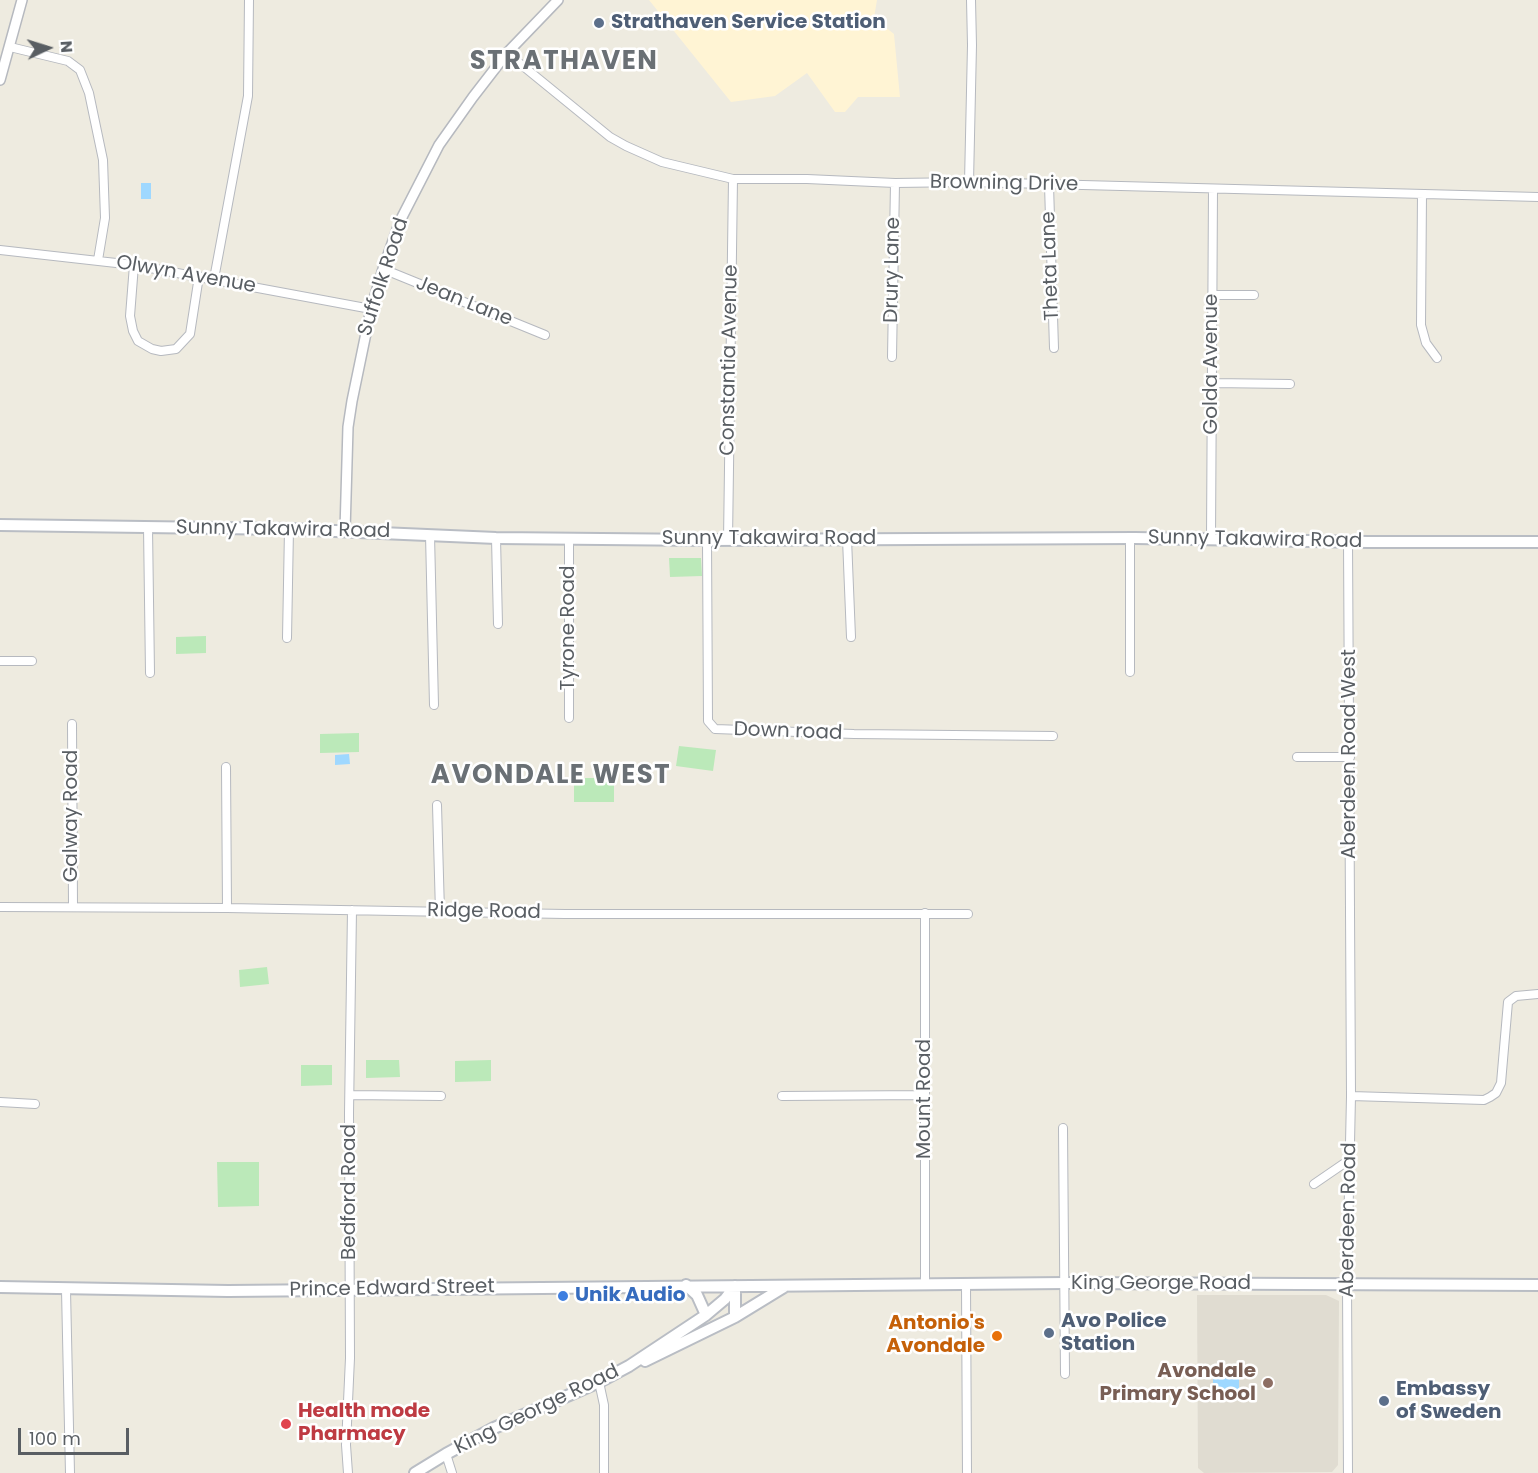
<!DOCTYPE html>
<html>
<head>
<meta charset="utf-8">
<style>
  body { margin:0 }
  #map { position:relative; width:1538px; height:1473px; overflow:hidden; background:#eeebe0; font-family:Poppins,sans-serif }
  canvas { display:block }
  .north { position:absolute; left:18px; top:18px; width:60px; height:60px; -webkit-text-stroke:4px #fff; paint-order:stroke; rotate:86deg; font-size:16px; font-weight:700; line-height:24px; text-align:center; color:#595e63 }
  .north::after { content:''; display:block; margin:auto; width:21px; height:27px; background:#595e63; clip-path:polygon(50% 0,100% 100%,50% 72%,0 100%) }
  .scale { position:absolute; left:18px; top:1428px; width:111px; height:27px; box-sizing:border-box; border:3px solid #595e63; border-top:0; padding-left:8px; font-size:18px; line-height:21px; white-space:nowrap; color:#595e63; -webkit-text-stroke:4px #fff; paint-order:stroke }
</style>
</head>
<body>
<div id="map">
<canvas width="1538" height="1473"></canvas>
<div class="north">N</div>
<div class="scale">100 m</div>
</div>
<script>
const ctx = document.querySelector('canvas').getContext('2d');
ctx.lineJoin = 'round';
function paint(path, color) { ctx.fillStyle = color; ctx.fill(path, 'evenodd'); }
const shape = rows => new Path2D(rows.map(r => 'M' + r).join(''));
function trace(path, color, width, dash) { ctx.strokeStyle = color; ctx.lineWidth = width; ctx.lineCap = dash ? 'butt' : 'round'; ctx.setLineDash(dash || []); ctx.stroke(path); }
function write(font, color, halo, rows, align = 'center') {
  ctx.font = font + ' Poppins,sans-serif'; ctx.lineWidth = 5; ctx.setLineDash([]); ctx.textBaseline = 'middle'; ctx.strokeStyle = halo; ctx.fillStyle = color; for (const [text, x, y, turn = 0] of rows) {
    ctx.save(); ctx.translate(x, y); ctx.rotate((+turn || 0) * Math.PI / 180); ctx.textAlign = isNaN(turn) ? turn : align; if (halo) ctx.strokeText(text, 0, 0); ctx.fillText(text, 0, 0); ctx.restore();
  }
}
const commercial = shape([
  [649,0,877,0,874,18,894,34,900,97,858,97,845,112,835,112,807,73,775,96,731,102]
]);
const education = shape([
  [1197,1295,1326,1295,1339,1301,1338,1465,1332,1472,1204,1473,1198,1468]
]);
const green = shape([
  [669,558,701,558,702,576,670,577],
  [206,636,206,653,176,654,176,637],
  [359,733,359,752,320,753,320,734],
  [679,746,716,750,713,771,676,766],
  [574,778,614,778,614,802,574,802],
  [267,967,269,984,240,987,239,970],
  [366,1060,399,1060,400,1077,366,1078],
  [491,1060,491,1081,455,1082,455,1061],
  [301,1065,332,1065,332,1085,301,1086],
  [217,1162,259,1162,259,1206,218,1207]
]);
const water = shape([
  [141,183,151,183,151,199,141,199],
  [349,754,350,764,335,765,335,755],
  [1213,1375,1239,1376,1239,1389,1213,1389]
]);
const minor = shape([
  [10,47,68,61,80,70,89,93,103,160,105,218,98,260],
  [507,53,610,137,626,146,662,162,733,179,807,179,895,183,969,182,1538,197],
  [969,182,972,45,971,0],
  [1049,185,1054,348],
  [1422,194,1421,325,1426,343,1437,358],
  [0,250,134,265,371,309],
  [134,265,130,316,133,331,138,341,152,349,161,351,176,349,190,334,199,276],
  [383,269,545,335],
  [214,279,248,96,249,0],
  [1212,295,1254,295],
  [892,357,895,183],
  [1212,383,1290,384],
  [148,527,150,673],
  [430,535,434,705],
  [496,538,498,624],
  [569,538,569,718],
  [1130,538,1130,672],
  [1211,538,1213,189],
  [847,539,851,637],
  [707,540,708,721,715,729,854,734,1053,736],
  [728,540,733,179],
  [287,638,289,529],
  [0,661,32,661],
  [72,724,73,907],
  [1297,757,1350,757],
  [226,767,227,908],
  [437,805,440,912],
  [0,907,227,908,565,914,968,914],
  [350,1095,441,1096],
  [782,1096,925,1095],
  [1351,1096,1484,1100,1490,1097,1496,1093,1501,1083,1508,1002,1516,996,1538,994],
  [0,1102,35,1104],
  [1063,1128,1065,1374],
  [1314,1184,1349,1160],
  [966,1284,967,1473],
  [925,1285,925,913],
  [66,1290,70,1473],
  [599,1382,604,1405,604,1473],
  [446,1454,452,1473],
  [348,1473,346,1445,350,1358,349,1113,352,910],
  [1348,1473,1347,1284,1351,1096,1348,541]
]);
const tertiary = shape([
  [0,80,22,0],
  [345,531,348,427,352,401,371,309,383,269,400,221,439,145,473,97,507,53,558,0]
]);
const secondary = shape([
  [0,525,289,529,496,538,707,540,1135,538,1368,542,1538,542],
  [686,1285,697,1295,706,1315],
  [0,1287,228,1291,1065,1283,1538,1285],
  [735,1317,735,1286],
  [645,1361,735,1317,784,1287],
  [415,1473,446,1454,494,1428,599,1382,629,1366,706,1315,725,1299,735,1286]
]);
const markers = [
  [599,23,6,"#5c6f8a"],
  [563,1296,6,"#3f7fe0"],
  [1049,1333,6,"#5c6f8a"],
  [997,1336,6,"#e8710a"],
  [1268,1383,6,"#8d6e63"],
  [1384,1401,6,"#5c6f8a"],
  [286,1424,6,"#e0444e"]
];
const serviceNames = [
  ["Strathaven Service Station",611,23],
  ["Avo Police",1061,1322],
  ["Station",1061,1345],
  ["Embassy",1396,1390],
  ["of Sweden",1396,1413]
];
const streetNames = [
  ["Browning Drive",1004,184,1],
  ["Theta Lane",1051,266,-92],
  ["Drury Lane",893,270,-89],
  ["Olwyn Avenue",186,275,10],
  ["Suffolk Road",384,277,-72],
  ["Jean Lane",464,302,22],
  ["Constantia Avenue",730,360,-89],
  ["Golda Avenue",1212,364,-90],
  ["Sunny Takawira Road",283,530,1],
  ["Sunny Takawira Road",769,539],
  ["Sunny Takawira Road",1255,540,1],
  ["Tyrone Road",569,628,-90],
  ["Down road",788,732,2],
  ["Aberdeen Road West",1350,754,-90],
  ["Galway Road",72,816,-90],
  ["Ridge Road",484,912,1],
  ["Mount Road",925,1099,-90],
  ["Bedford Road",350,1192,-90],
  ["Aberdeen Road",1349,1220,-89],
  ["King George Road",1161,1284],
  ["Prince Edward Street",392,1289,-1],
  ["King George Road",537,1410,-26]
];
const shopNames = [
  ["Unik Audio",575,1296]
];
const foodNames = [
  ["Antonio's",985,1324],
  ["Avondale",985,1347]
];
const educationNames = [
  ["Avondale",1256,1372],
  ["Primary School",1256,1395]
];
const healthNames = [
  ["Health mode",298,1412],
  ["Pharmacy",298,1435]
];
const districtNames = [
  ["STRATHAVEN",564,62],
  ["AVONDALE WEST",551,776]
];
paint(commercial, '#fff4d4');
paint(education, '#e0dcd1');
paint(green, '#bbe9b9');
paint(water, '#9fd8ff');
trace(minor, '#b6b9bf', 10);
trace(tertiary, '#b6b9bf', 12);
trace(secondary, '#b9bdc4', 14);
trace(minor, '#fff', 8);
trace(tertiary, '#fff', 9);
trace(secondary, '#fff', 10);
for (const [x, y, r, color] of markers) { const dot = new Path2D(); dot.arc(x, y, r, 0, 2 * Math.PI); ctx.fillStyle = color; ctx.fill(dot); trace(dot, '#fff', 2); }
write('bold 20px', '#4e5e75', '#fff', serviceNames, 'left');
write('20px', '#595e63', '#fff', streetNames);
write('bold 20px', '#366cbe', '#fff', shopNames, 'left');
write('bold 20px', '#c56008', '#fff', foodNames, 'right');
write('bold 20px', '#785e54', '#fff', educationNames, 'right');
write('bold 20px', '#be3a42', '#fff', healthNames, 'left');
ctx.letterSpacing = '1.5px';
write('bold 26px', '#6a7075', '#fff', districtNames);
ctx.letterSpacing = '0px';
</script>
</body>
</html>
